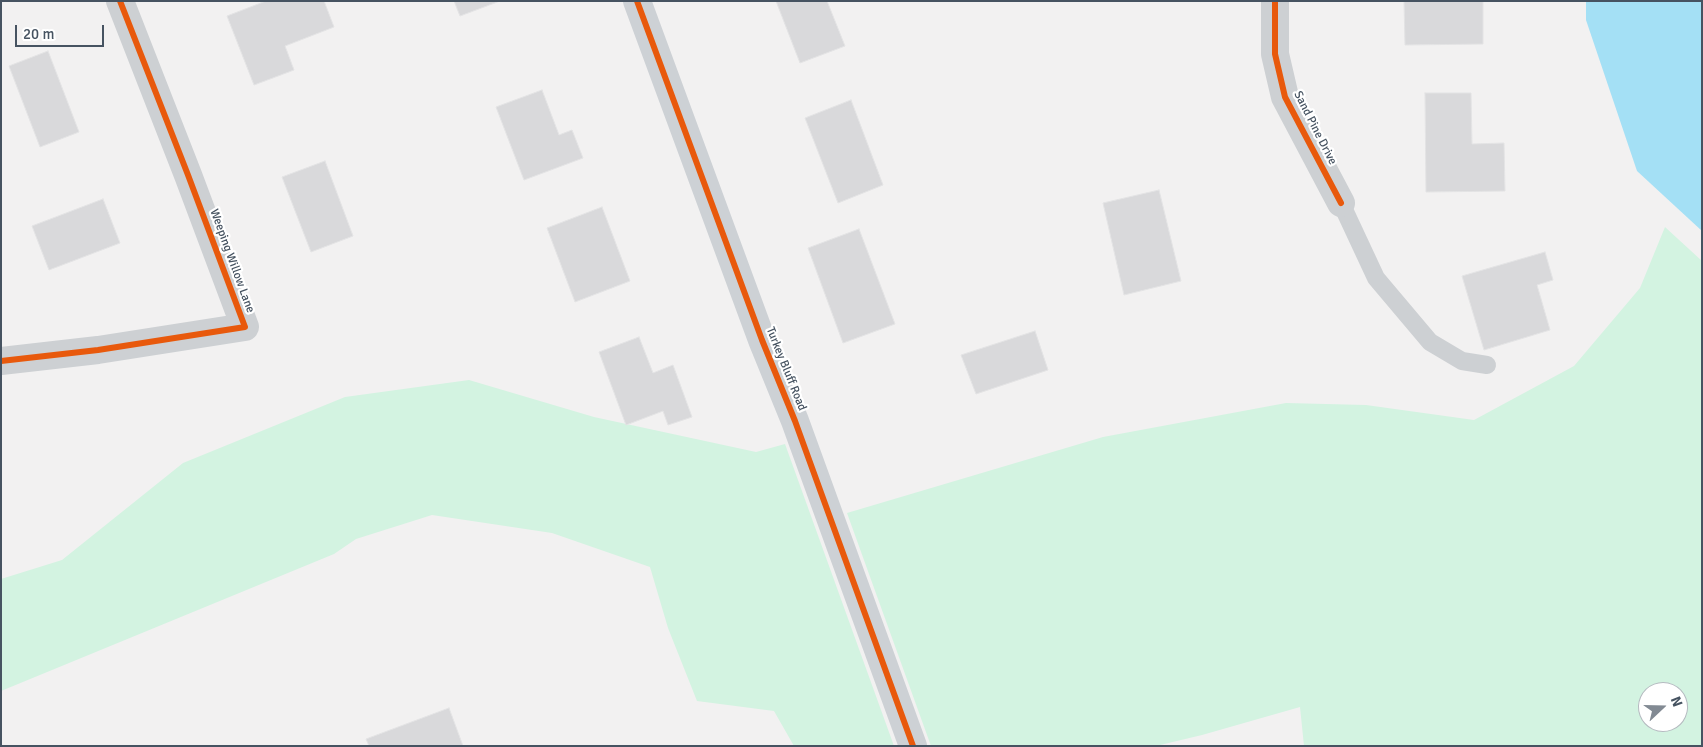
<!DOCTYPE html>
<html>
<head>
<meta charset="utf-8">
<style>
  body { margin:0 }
  #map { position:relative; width:1703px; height:747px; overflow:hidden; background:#f2f1f1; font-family:Signika,sans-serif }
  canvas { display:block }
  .frame { position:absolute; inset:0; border:2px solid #465361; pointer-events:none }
  .north { position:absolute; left:1638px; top:682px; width:50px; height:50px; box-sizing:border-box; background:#fff; border:1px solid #b5bac0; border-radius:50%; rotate:69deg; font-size:14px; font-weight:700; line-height:20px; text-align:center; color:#465361 }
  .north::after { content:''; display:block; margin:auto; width:18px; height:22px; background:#828a93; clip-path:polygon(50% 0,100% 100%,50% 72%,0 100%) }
  .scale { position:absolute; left:15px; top:25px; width:89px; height:22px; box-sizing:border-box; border:2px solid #465361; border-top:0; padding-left:6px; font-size:15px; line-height:18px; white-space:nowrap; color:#465361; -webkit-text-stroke:4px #fff; paint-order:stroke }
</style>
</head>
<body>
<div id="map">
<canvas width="1703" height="747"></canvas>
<div class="frame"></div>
<div class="north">N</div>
<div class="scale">20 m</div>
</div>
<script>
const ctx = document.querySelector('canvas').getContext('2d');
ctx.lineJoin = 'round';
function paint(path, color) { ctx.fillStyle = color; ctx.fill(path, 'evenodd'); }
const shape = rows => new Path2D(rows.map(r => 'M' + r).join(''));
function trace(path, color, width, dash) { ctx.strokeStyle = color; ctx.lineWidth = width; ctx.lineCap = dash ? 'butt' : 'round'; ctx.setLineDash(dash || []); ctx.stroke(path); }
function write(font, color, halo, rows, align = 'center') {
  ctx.font = font + ' Signika,sans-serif'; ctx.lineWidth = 4.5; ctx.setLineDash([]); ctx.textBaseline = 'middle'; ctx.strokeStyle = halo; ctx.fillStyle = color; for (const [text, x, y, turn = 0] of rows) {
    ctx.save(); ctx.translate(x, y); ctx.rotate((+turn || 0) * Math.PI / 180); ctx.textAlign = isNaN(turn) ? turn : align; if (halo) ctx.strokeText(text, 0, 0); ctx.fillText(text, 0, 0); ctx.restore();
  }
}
const green = shape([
  [1665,227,1702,261,1702,746,1304,746,1300,707,1202,735,1156,746,931,746,847,513,1103,437,1286,403,1366,405,1474,420,1574,366,1640,288],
  [1648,692,1678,692,1678,722,1648,722],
  [469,380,594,417,756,452,785,444,894,746,794,746,774,711,697,701,668,628,650,567,552,533,432,515,356,539,334,554,1,691,1,579,62,560,183,463,345,397]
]);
const water = shape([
  [1586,1,1702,1,1702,231,1637,171,1586,20]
]);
const building = shape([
  [266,1,324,1,334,27,285,46,294,70,254,85,227,16,266,1],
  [454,1,500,1,460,16,454,1],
  [776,1,827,1,845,46,800,63,776,1],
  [1404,1,1483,1,1483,44,1405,45,1404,1],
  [48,51,79,132,40,147,9,66,48,51],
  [542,90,559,135,572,130,583,158,524,180,496,107,542,90],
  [1425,93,1471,93,1472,144,1504,143,1505,191,1426,192,1425,93],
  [851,100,883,185,838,203,805,118,851,100],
  [325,161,353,236,311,252,282,177,325,161],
  [1159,190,1181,281,1124,295,1103,203,1159,190],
  [103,199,120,243,49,270,32,226,103,199],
  [602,207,630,281,575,302,547,228,602,207],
  [859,229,895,324,843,343,808,248,859,229],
  [1545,252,1553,280,1537,285,1550,330,1484,350,1462,276,1545,252],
  [1035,331,1048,370,976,394,961,355,1035,331],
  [639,337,653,373,673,365,692,417,668,425,663,411,626,425,599,352,639,337],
  [449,708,463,746,369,746,366,739,449,708]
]);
const lane = shape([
  [1341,203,1376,278,1430,342,1462,361,1487,365]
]);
const street = shape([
  [1275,1,1275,54,1285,97,1341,203],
  [1,361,98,350,245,327,188,175,120,1]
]);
const secondary = shape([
  [637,1,762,340,795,421,913,746]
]);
const cycleway = shape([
  [637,1,762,340,795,421,913,746],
  [1275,1,1275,54,1285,97,1341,203],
  [1,361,98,350,245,327,188,175,120,1]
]);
const streetNames = [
  ["Sand Pine Drive",1315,128,63],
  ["Weeping Willow Lane",232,261,70],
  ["Turkey Bluff Road",786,369,68]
];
paint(green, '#d3f3e1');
paint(water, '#a4e0f5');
paint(building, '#d9d9db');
trace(building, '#e3e3e4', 1);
trace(lane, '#cdd0d3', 18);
trace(street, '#cdd0d3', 28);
trace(secondary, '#cdd1d5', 28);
trace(cycleway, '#e8590c', 6);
write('12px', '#465361', '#fff', streetNames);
</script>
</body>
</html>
